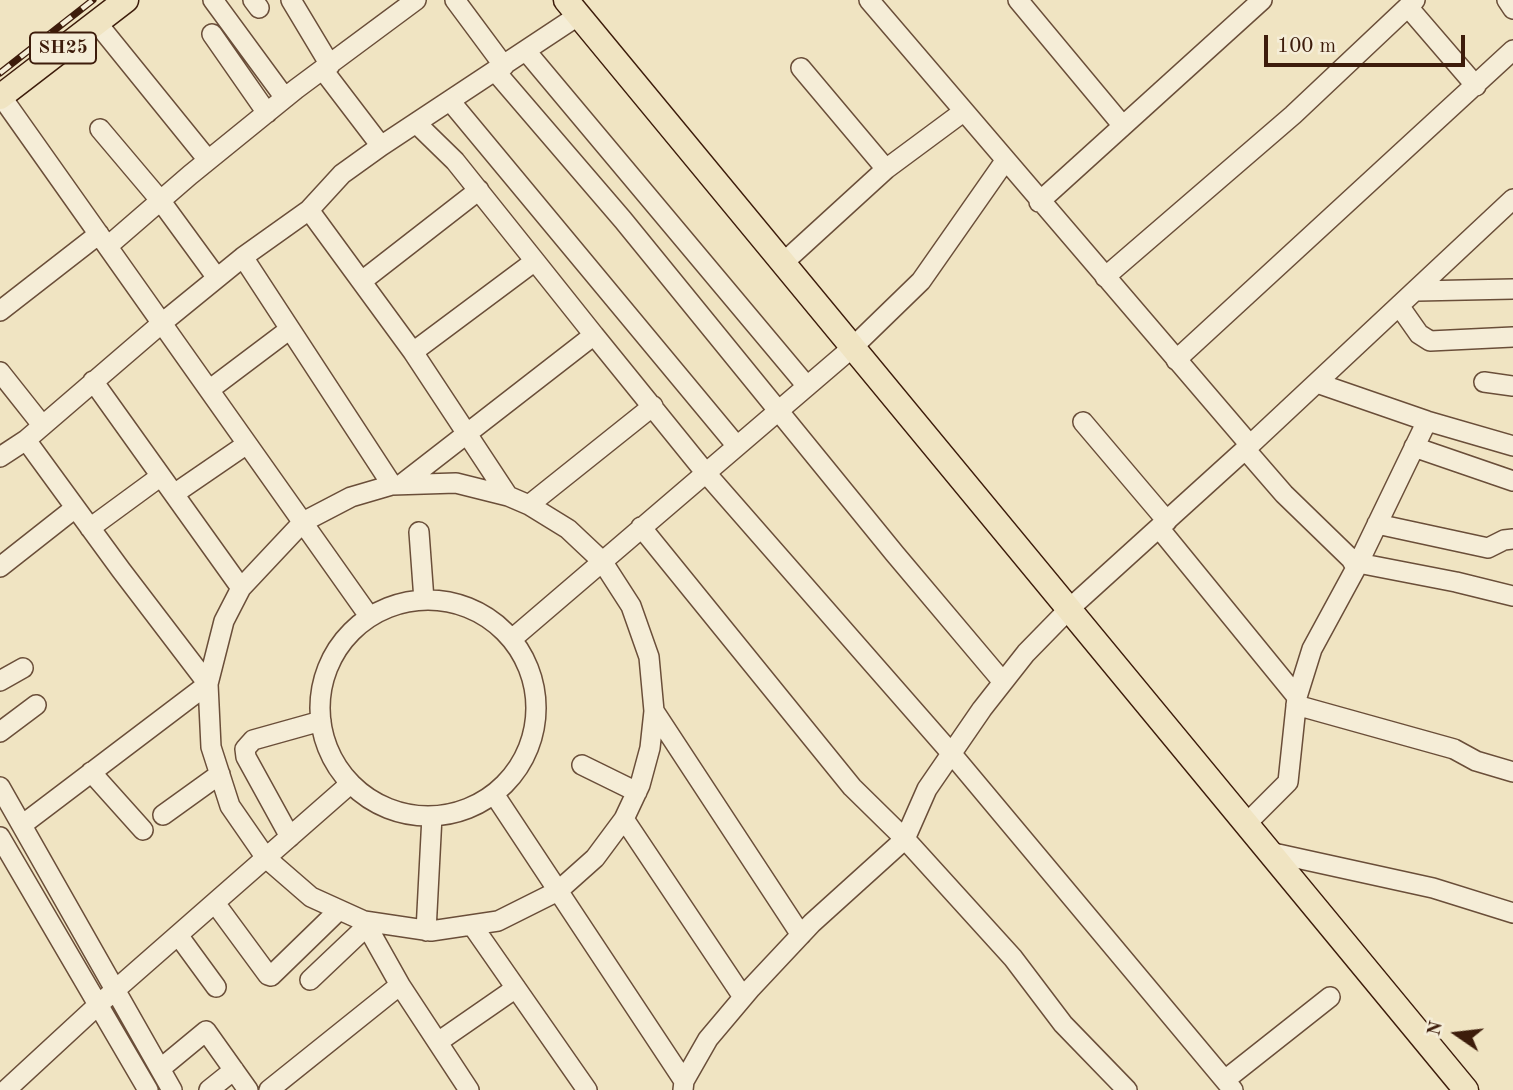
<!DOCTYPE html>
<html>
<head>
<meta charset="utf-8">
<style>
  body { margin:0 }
  #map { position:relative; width:1513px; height:1090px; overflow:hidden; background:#f0e4c2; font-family:"Old Standard TT",serif }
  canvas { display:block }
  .north { position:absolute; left:1422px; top:999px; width:70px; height:70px; -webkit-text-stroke:5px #f5edd7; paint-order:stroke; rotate:284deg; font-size:19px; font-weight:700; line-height:28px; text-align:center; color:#3d1c0b }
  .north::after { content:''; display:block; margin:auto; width:24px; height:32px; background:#3d1c0b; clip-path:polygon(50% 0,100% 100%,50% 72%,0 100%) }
  .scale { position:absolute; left:1264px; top:35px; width:201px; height:32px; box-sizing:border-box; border:4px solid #3d1c0b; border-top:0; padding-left:9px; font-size:21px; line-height:24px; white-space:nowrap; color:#3d1c0b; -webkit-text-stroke:5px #f5edd7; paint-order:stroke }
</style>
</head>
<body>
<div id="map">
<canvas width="1513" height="1090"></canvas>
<div class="north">N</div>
<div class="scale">100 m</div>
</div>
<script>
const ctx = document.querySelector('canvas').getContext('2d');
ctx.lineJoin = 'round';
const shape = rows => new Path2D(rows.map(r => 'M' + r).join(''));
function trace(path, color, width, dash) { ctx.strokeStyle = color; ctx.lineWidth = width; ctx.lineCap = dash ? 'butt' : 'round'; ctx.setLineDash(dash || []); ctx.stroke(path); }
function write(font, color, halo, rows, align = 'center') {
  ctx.font = font + ' "Old Standard TT",serif'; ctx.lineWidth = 6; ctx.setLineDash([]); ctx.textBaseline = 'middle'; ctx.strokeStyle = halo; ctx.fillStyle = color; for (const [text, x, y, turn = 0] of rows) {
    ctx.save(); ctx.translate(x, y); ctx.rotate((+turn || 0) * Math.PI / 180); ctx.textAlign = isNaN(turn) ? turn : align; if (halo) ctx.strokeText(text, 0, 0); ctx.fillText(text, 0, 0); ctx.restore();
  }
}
const minor = shape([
  [213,0,285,98],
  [253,0,259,8],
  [291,0,330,65],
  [455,0,504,66],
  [869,0,1250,445,1513,199],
  [1018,0,1123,126],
  [1507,0,1513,9],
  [1408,7,1476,86],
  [97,23,208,160],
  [212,34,267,113],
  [526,51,806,385],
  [801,68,886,169],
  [323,70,381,146],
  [495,71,623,220,895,554,1003,682],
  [1,96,369,616],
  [451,102,736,445],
  [100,129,160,200,217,278],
  [1039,202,1262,0],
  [309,210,413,352,508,496],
  [108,246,190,175,296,89,416,0],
  [243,257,392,485],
  [783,263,886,169,963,112],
  [1105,277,1293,115,1415,0],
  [362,281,479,190],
  [1417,291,1513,289],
  [1400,307,1419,334,1430,341,1513,337],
  [0,311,99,234],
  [594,335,705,472,951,753,1233,1090],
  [413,352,535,261,455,161,416,123],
  [1176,360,1513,50],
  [0,372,42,425],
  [93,381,241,588],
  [1484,382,1513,386],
  [1317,383,1427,421,1513,446],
  [209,390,290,329],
  [1083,422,1167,521],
  [26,440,162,323,243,257,309,210,342,174,381,146,579,15],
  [1414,447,1513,481],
  [1245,449,1284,494,1351,559,1356,568,1312,649,1297,697],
  [0,457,26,440,121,570,208,684,22,825],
  [402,484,594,335,535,261],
  [174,494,247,444],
  [529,505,653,406],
  [1377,524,1488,548,1504,540,1513,539],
  [641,527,852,787,905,839,1013,958,1063,1024,1127,1090],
  [90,528,161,476],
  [1159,528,1297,697,1288,782,1246,824],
  [419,532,424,600],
  [1358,563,1456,582,1513,596],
  [0,567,75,508],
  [1356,568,1427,421],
  '320 708a108 108 0 1 1 216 0a108 108 0 1 1-216 0Z',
  [512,639,853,347,921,281,1005,161],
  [0,681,23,668],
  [1296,705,1454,749,1476,761,1513,772],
  [654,711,801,935],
  [0,732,36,705],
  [582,765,637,792],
  [91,772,143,830],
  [0,787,172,1090],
  [494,794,684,1081],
  [163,815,220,774],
  [624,819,743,997],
  [0,837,148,1090],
  [290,837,246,757,245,749,253,740,321,721],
  [1269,852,1433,888,1513,913],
  [215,903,268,975,271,976,339,910],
  [472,925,587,1090],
  [426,931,432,816],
  [178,935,216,987],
  [310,980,367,926],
  [400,985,469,1090],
  [438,1042,516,988],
  [160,1069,206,1031,248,1090],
  [1225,1080,1330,997],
  [6,1090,98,1005,350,784],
  [209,1090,234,1070],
  [269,1090,400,985,364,921,311,897,266,858,230,806,211,747,208,684,224,621,241,588,303,522,351,497,392,485,456,483,508,496,529,505,568,529,602,561,631,606,649,657,654,711,650,748,640,785,624,819,595,858,558,891,498,921,431,931,364,921],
  [683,1090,684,1081,708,1039,751,988,812,923,905,839,927,789,982,709,1026,653,1069,609,1250,445]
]);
const major = shape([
  [566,0,1466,1090],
  [0,97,126,0]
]);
const rail = shape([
  [0,73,93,0]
]);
const shields = [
  [63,48,66]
];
const shieldNames = [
  ["SH25",63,48]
];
trace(minor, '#6a4e39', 22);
trace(major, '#3d1c0b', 27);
trace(minor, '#f5edd7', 19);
trace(major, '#f0e4c2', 24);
trace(rail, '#3d1c0b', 7);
trace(rail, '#f5edd7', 4.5, [13]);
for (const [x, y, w] of shields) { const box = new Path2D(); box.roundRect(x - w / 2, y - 15.5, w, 31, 5); ctx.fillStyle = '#f5edd7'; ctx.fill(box); trace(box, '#3d1c0b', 2); }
write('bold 19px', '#3d1c0b', null, shieldNames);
</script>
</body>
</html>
